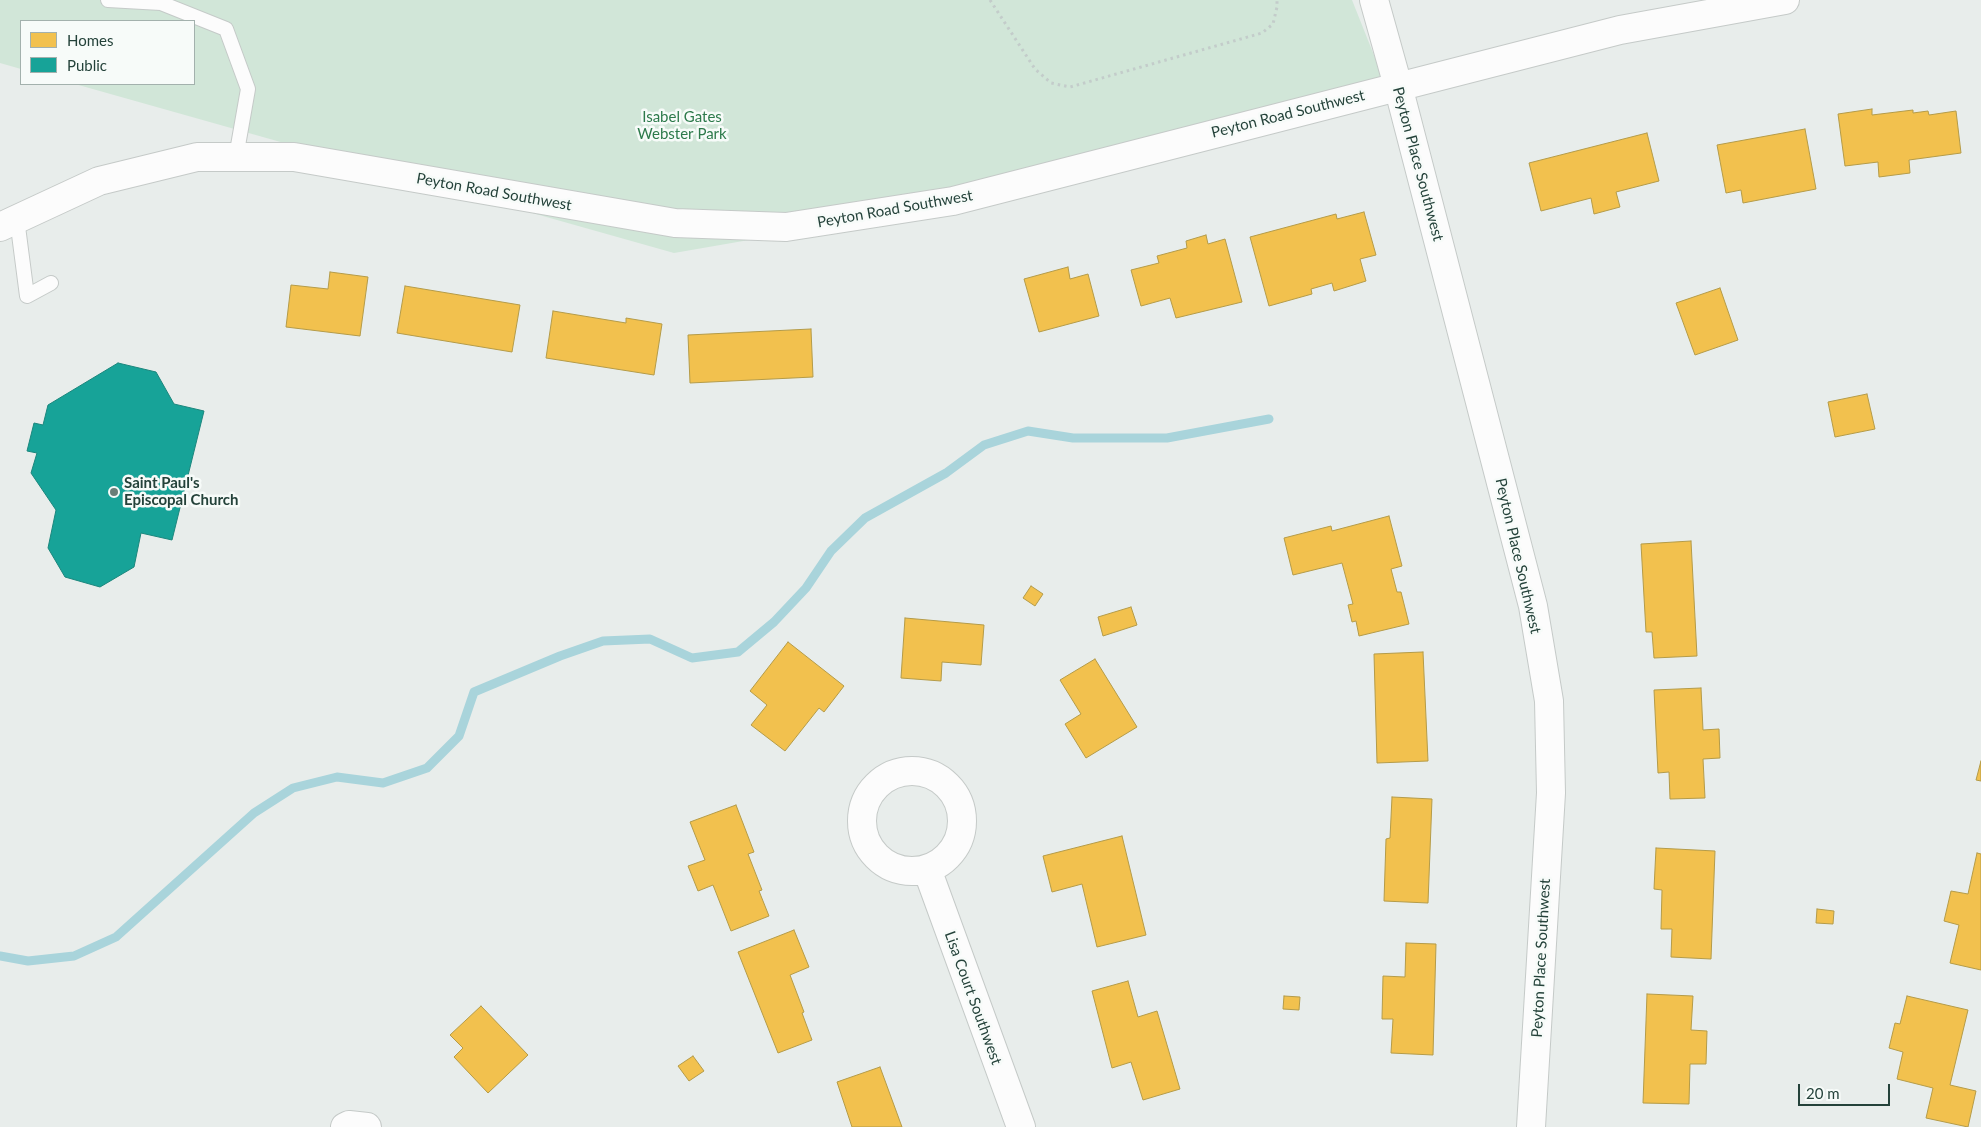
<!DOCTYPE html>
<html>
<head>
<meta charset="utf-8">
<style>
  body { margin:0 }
  #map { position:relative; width:1981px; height:1127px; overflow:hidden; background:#e8edeb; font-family:Lato,sans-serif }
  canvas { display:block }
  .legend { position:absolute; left:20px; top:20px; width:175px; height:65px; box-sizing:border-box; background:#f7fbf9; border:1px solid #a3b1ad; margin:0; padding:6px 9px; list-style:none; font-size:15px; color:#24423a }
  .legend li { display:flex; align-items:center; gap:10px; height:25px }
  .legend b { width:25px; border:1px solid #a3b1ad }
  .scale { position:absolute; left:1798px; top:1084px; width:92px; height:22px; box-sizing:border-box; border:2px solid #24423a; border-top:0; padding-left:6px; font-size:15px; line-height:18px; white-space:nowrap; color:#24423a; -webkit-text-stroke:4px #f7fbf9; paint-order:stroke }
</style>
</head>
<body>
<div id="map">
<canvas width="1981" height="1127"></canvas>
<ul class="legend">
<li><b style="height:14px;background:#f2c14e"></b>Homes</li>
<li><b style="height:14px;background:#17a398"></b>Public</li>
</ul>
<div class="scale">20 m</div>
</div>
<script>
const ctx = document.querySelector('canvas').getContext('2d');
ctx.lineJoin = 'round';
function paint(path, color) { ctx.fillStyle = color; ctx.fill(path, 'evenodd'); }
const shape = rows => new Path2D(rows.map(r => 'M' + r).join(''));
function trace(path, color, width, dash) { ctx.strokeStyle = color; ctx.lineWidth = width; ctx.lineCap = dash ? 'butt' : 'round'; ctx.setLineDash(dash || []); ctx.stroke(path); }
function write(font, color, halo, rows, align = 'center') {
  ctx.font = font + ' Lato,sans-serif'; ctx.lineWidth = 5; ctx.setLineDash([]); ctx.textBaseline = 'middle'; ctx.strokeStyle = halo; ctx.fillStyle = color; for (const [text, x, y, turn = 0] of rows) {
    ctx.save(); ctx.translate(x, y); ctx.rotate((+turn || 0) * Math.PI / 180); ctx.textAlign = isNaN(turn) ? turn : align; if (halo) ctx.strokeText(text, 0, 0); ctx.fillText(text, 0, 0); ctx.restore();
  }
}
const green = shape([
  [0,0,1352,0,1389,93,899,214,674,253,75,84,194,84,194,21,21,21,21,69,0,63]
]);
const homes = shape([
  [1872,109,1872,115,1913,110,1913,113,1928,111,1929,115,1956,111,1961,153,1909,160,1910,173,1879,177,1878,162,1845,166,1838,114,1872,109],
  [1805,129,1816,189,1743,203,1741,190,1726,193,1717,145,1805,129],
  [1647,133,1659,181,1616,192,1620,207,1594,214,1591,198,1541,211,1529,163,1647,133],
  [1364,212,1376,255,1360,259,1366,281,1334,291,1332,283,1311,289,1312,294,1269,306,1250,237,1336,214,1337,219,1364,212],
  [1206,235,1208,244,1225,239,1242,302,1176,318,1170,298,1141,306,1131,270,1159,263,1157,256,1187,248,1186,241,1206,235],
  [1068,267,1070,279,1088,274,1099,316,1039,332,1024,279,1068,267],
  [330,272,368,277,360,336,286,327,291,285,328,289,330,272],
  [405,286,520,305,512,352,397,333,405,286],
  [1720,288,1738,340,1695,355,1676,303,1720,288],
  [553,311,626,323,626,318,662,324,654,375,546,358,553,311],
  [811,329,813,377,690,383,688,335,811,329],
  [1867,394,1875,429,1835,437,1828,402,1867,394],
  [1389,516,1402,566,1391,569,1397,592,1401,592,1409,624,1359,636,1356,621,1352,622,1348,605,1353,604,1342,563,1293,575,1284,538,1331,526,1332,531,1389,516],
  [1691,541,1697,656,1654,658,1652,632,1646,632,1641,544,1691,541],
  [1031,586,1043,594,1035,606,1023,598,1031,586],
  [1131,607,1137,625,1103,636,1098,617,1131,607],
  [905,618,984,625,981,665,942,662,941,681,901,678,905,618],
  [788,642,844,686,824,712,819,708,785,751,751,725,767,705,750,691,788,642],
  [1423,652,1428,761,1377,763,1374,654,1423,652],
  [1095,659,1137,727,1086,758,1065,724,1081,714,1060,680,1095,659],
  [1701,688,1703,730,1719,729,1720,758,1703,759,1705,798,1670,799,1669,772,1658,773,1654,690,1701,688],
  [1981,761,1981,781,1976,780,1981,761],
  [1392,797,1432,799,1428,903,1384,901,1386,839,1390,838,1392,797],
  [736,805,754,852,748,854,762,890,759,891,769,916,731,931,713,885,698,891,688,866,705,860,690,822,736,805],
  [1122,836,1146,935,1097,947,1082,884,1052,892,1043,856,1122,836],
  [1656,848,1715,851,1711,959,1671,957,1672,929,1661,929,1662,890,1654,889,1656,848],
  [1977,853,1981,854,1981,970,1950,963,1959,925,1944,921,1951,891,1968,894,1977,853],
  [1817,909,1834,911,1833,924,1816,923,1817,909],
  [794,930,809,967,790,975,804,1012,802,1013,812,1040,778,1053,738,952,794,930],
  [1406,943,1436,944,1433,1055,1391,1053,1393,1019,1382,1019,1383,976,1405,977,1406,943],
  [1128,981,1138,1017,1157,1011,1180,1089,1143,1100,1131,1062,1112,1068,1092,991,1128,981],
  [1647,994,1693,996,1691,1030,1707,1031,1706,1064,1690,1064,1689,1104,1643,1103,1647,994],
  [1284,996,1300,997,1299,1010,1283,1009,1284,996],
  [1907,996,1968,1010,1950,1085,1976,1091,1968,1127,1926,1118,1933,1088,1897,1079,1903,1052,1889,1048,1895,1023,1900,1024,1907,996],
  [481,1006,528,1055,488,1093,454,1057,463,1048,450,1035,481,1006],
  [693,1056,704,1071,689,1081,678,1066,693,1056],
  [880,1067,902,1127,852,1127,837,1082,880,1067]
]);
const public = shape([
  [118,363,156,372,174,404,204,411,172,540,141,533,134,567,100,587,65,577,48,548,56,510,31,473,37,453,27,451,34,423,43,425,48,405,118,363]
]);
const stream = shape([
  [0,956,28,961,74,956,116,937,254,813,293,788,337,777,383,783,427,768,459,736,474,692,560,656,603,641,650,639,692,658,738,652,774,622,806,588,831,551,865,518,946,473,984,445,1028,431,1073,438,1167,438,1269,419]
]);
const path = shape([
  [990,0,1035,69,1051,83,1070,87,1262,33,1273,24,1277,7,1277,0]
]);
const service = shape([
  [108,0,161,3,226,29,248,89,236,157],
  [17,219,27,296,51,283]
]);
const minor = shape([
  [1374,0,1398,86,1533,606,1549,701,1551,793,1531,1127],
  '862 821a50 50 0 1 1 100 0a50 50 0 1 1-100 0Z',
  [927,869,1021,1127],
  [345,1127,349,1125,367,1127]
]);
const tertiary = shape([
  [0,227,99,181,197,157,294,157,675,223,786,227,953,201,1620,30,1785,0]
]);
const markers = [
  [114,492,5,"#697e78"]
];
const streetNames = [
  ["Peyton Road Southwest",1288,114,-14],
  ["Peyton Place Southwest",1418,164,75],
  ["Peyton Road Southwest",494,192,10],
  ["Peyton Road Southwest",895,209,-10],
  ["Peyton Place Southwest",1518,556,77],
  ["Peyton Place Southwest",1541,958,-87],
  ["Lisa Court Southwest",973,998,70]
];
const parkNames = [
  ["Isabel Gates",682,117],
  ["Webster Park",682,134]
];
const poiNames = [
  ["Saint Paul's",124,483],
  ["Episcopal Church",124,500]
];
paint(green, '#d1e6d8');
paint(homes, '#f2c14e');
trace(homes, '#b49b48', 1);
paint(public, '#17a398');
trace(public, '#1b867c', 1);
trace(stream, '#a9d4db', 9);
trace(service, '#c5cac8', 16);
trace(minor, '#c5cac8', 30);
trace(tertiary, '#c5cac8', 30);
trace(path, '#c3ccca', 3, [2.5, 4]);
trace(service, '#fcfcfc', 14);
trace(minor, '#fcfcfc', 28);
trace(tertiary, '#fcfcfc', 28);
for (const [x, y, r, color] of markers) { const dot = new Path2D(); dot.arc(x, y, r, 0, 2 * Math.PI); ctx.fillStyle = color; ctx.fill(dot); trace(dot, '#f7fbf9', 2); }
write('15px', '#24423a', '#f7fbf9', streetNames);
write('15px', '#2d7a4b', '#f7fbf9', parkNames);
write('bold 15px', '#24423a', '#f7fbf9', poiNames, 'left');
</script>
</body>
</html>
